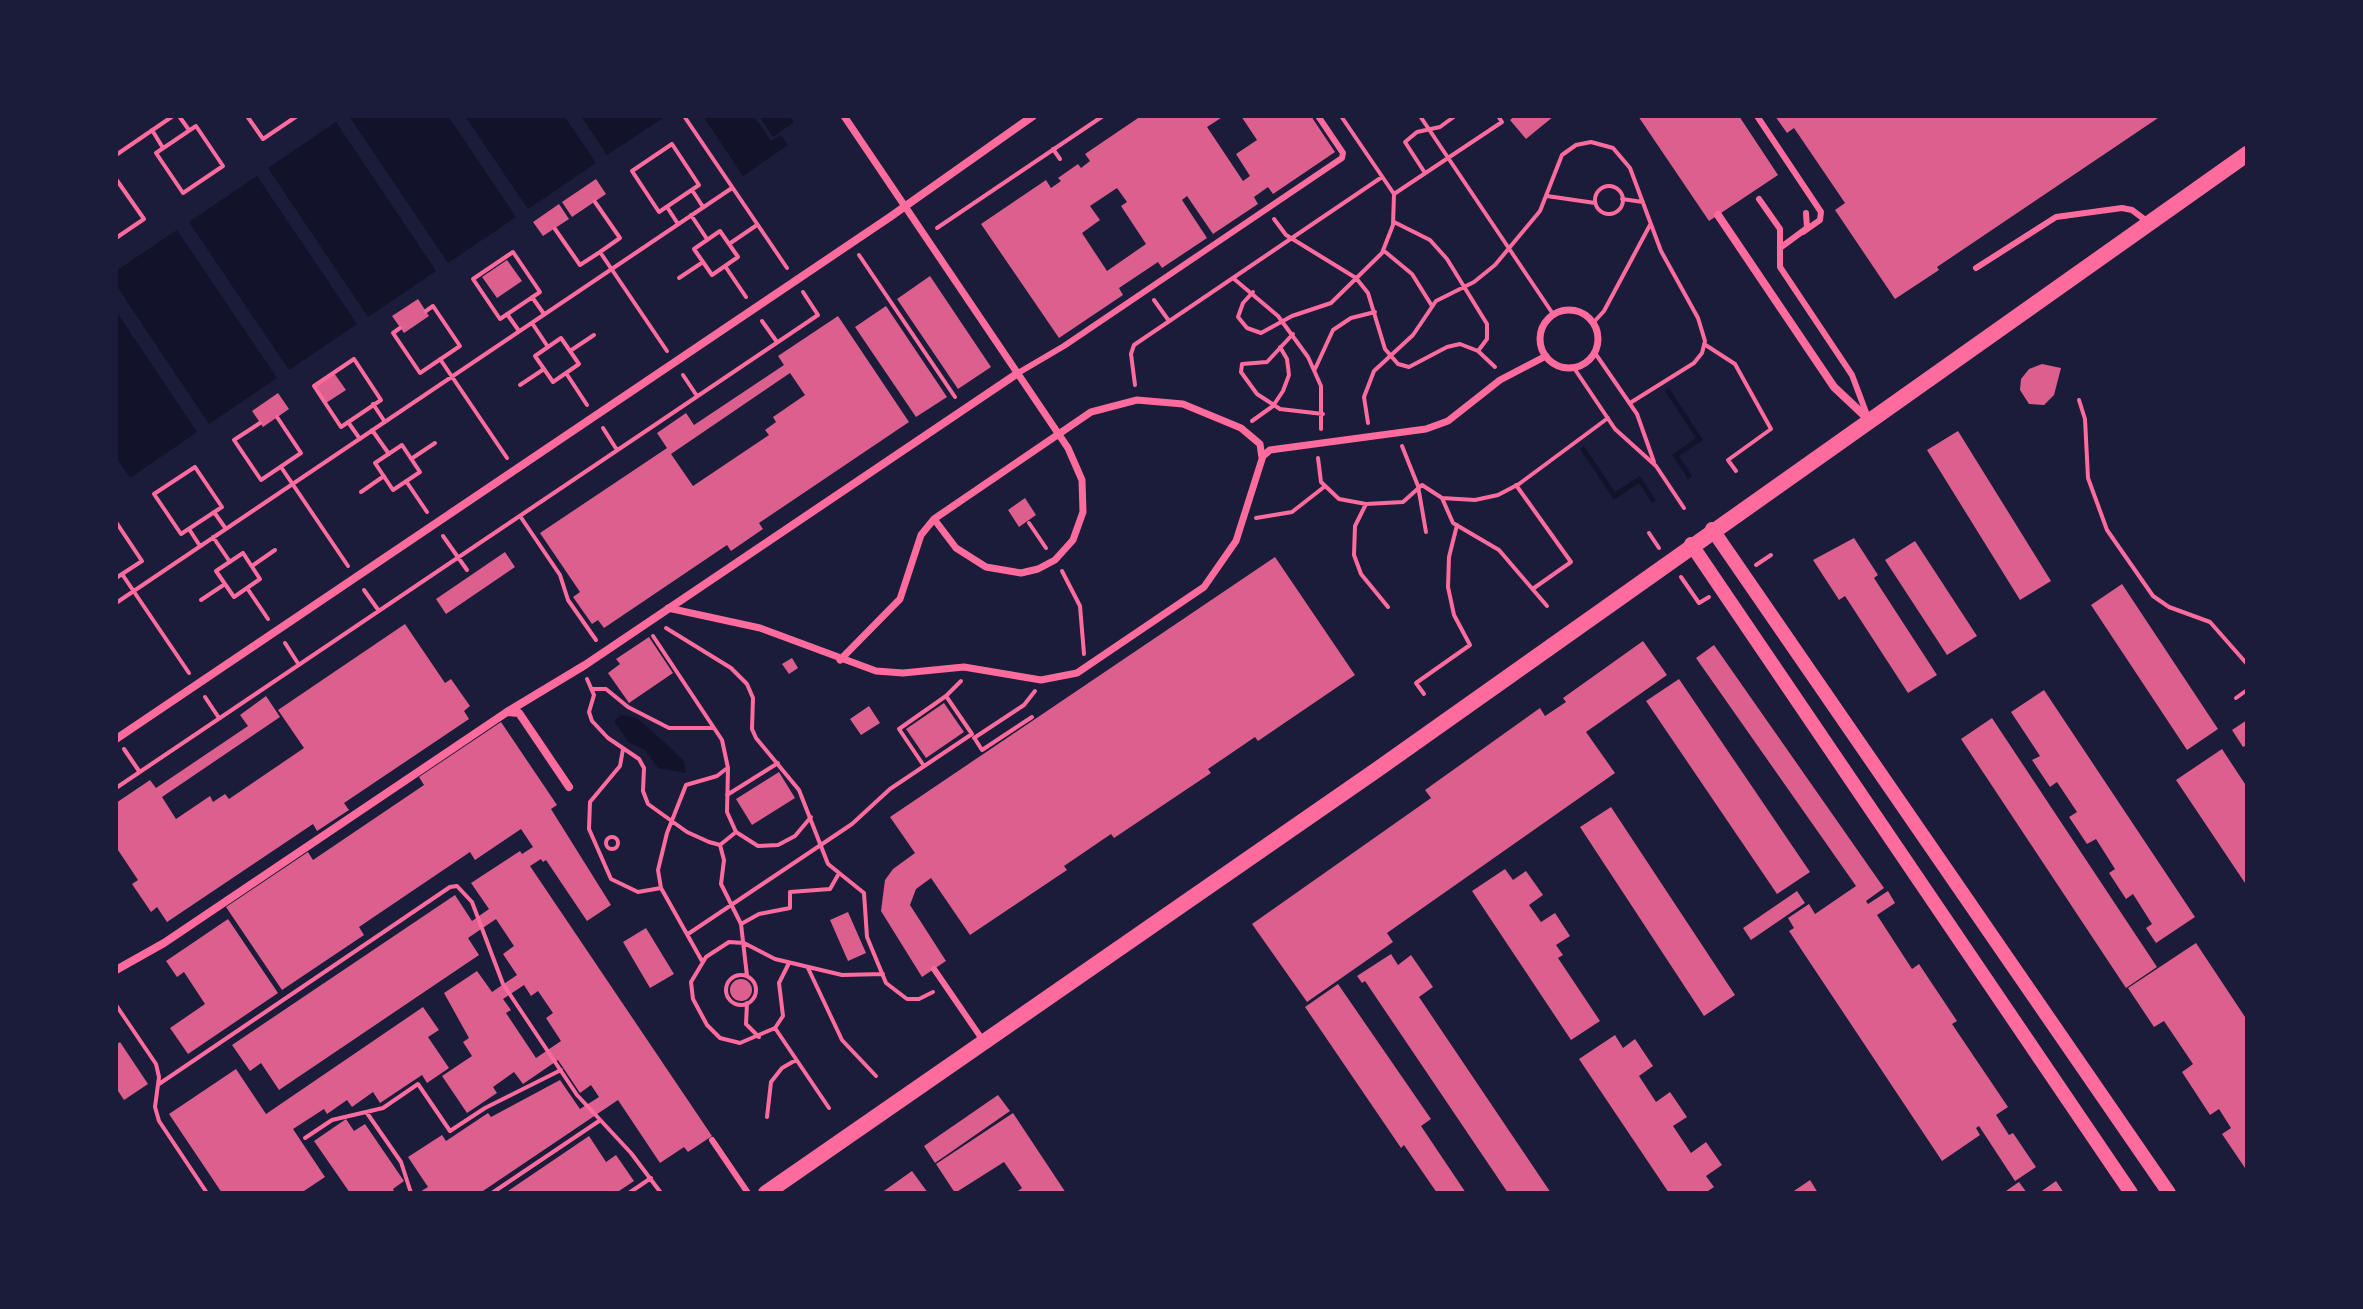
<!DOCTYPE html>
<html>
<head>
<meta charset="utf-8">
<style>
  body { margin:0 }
  #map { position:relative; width:2363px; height:1309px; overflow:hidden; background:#1b1b3a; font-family:"IBM Plex Sans",sans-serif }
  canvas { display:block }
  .frame { position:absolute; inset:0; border:118px solid #1b1b3a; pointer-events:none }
</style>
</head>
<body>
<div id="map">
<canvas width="2363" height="1309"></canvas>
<div class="frame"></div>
</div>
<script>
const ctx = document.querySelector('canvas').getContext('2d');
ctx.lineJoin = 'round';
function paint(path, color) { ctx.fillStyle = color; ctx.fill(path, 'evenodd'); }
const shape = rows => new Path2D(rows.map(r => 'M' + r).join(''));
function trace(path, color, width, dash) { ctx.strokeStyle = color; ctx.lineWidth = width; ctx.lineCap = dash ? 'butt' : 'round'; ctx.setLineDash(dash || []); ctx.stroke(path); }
const water = shape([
  [349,116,448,116,516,217,448,263],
  [465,116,564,116,596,163,528,209],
  [581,116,666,116,607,155],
  [703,116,754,116,771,141,781,135,788,145,743,176],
  [759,116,790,116,794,122,773,137],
  [336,122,436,271,368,317,268,168],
  [257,176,357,324,289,370,189,222],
  [177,230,277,378,209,424,116,285,116,271],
  [116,311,197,432,130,478,116,457],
  [1669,388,1703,440,1679,456,1692,476,1688,479,1672,455,1696,438,1665,391],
  [1584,446,1615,492,1640,476,1656,500,1652,503,1639,483,1614,500,1580,449],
  [621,715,637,718,672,749,684,761,686,773,658,768,645,750,628,742,614,721]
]);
const building = shape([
  [1141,116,1224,116,1207,127,1243,181,1250,176,1236,154,1257,140,1241,116,1311,116,1335,152,1273,194,1268,187,1254,197,1258,204,1213,234,1187,196,1182,200,1207,238,1162,268,1158,262,1119,288,1123,295,1059,338,981,224,1046,180,1051,188,1061,181,1058,178,1078,164,1081,168,1090,161,1085,154],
  [1117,188,1127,202,1121,206,1146,244,1107,271,1082,233,1100,220,1090,206],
  [1515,116,1554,116,1526,139,1510,120],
  [1638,116,1739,116,1778,175,1709,221],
  [1775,116,2161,116,1937,267,1939,270,1895,299,1835,210,1845,203,1794,128,1787,133],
  [596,179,606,194,572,217,562,202],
  [559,204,569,219,543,236,533,222],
  [507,260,522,281,497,298,482,277],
  [930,276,991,367,958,389,897,299],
  [418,299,429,316,404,333,392,316],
  [886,306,947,397,916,417,855,327],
  [838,316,909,422,759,523,763,529,731,551,727,545,604,628,598,620,592,624,573,597,580,592,540,533,667,448,657,433,686,413,694,425,784,365,778,356],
  [790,373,805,395,773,417,776,422,765,430,769,435,693,486,671,454],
  [2042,364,2061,368,2054,395,2044,405,2029,404,2020,390,2021,379,2029,369],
  [334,373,346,390,326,403,315,386],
  [278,393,289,409,263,427,252,411],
  [1958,431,2051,581,2020,600,1927,450],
  [1025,498,1036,515,1019,527,1008,510],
  [1854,538,1878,575,1874,578,1937,675,1908,693,1845,596,1839,600,1813,560],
  [1915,541,1977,636,1947,655,1885,560],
  [505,552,515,567,446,614,436,599],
  [1275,557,1355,675,1258,741,1255,737,1208,769,1211,773,1114,838,1111,834,1064,866,1067,870,970,935,931,878,916,889,910,905,946,961,922,977,881,911,885,880,893,869,915,853,890,817],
  [2122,584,2218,729,2187,750,2091,605],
  [405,624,445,683,451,679,470,706,464,711,469,719,344,803,349,810,317,831,313,824,167,922,157,907,151,912,132,884,138,880,116,847,116,803,150,780,156,788,248,726,240,715,266,696,280,717,162,797,176,819,210,796,213,802,225,794,229,799,304,748,278,710],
  [649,637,673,673,629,703,608,673,620,664,616,659],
  [1643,641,1667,675,1586,732,1615,773,1387,933,1393,942,1307,1002,1252,924,1431,798,1425,790,1540,708,1545,716,1566,702,1563,698],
  [1714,645,1884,888,1866,901,1868,904,1888,891,1895,903,1877,915,1912,969,1919,964,1957,1021,1952,1024,2008,1107,1996,1115,2009,1135,2013,1133,2036,1167,2015,1181,1979,1126,1976,1128,1980,1135,1942,1161,1789,931,1794,928,1788,918,1809,904,1815,914,1856,886,1696,658],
  [792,658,798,668,789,674,782,664],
  [1679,679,1810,872,1777,894,1646,701],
  [2044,690,2195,917,2156,943,2146,928,2152,924,2133,894,2126,899,2109,873,2115,869,2096,839,2087,844,2069,817,2077,812,2057,782,2050,787,2032,760,2040,756,2011,712],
  [944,703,964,732,926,758,906,729],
  [869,706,880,723,861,735,850,719],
  [1992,718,2157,967,2126,988,1961,739],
  [2247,720,2247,745,2243,747,2232,730],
  [501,722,557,805,551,809,611,905,587,921,546,860,543,862,541,859,530,866,712,1136,688,1152,684,1147,660,1163,618,1100,480,1193,418,1193,428,1187,408,1157,442,1135,446,1141,488,1113,491,1117,560,1080,580,1109,599,1097,591,1085,580,1093,558,1060,523,1084,514,1072,493,1087,497,1093,467,1113,442,1076,472,1056,463,1042,469,1038,444,993,477,971,492,992,517,975,503,954,514,946,496,919,468,938,479,955,279,1090,261,1063,250,1071,232,1045,455,895,472,921,489,909,471,883,520,851,522,854,533,847,521,829,475,860,470,852,359,927,364,935,282,990,226,907,308,852,313,860,424,785,419,777],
  [524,985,531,996,538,991,553,1013,546,1018,561,1041,536,1058,506,1013,511,1010,503,999],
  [2222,749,2247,787,2247,886,2176,780],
  [779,772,795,798,752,825,736,799],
  [1611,807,1735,995,1704,1016,1580,827],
  [1505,869,1513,880,1526,871,1543,895,1529,905,1541,922,1555,913,1570,936,1556,945,1563,955,1558,958,1600,1021,1571,1040,1472,891],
  [1797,891,1805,903,1751,940,1743,928],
  [848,912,866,953,848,961,830,920],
  [228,919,278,993,188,1054,170,1028,205,1004,184,972,177,977,166,961],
  [646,928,674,974,650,988,623,942],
  [2196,943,2247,1020,2247,1171,2222,1134,2231,1128,2219,1109,2210,1115,2182,1072,2193,1064,2164,1021,2154,1027,2128,988],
  [1391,954,1398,965,1411,955,1433,987,1419,997,1551,1193,1508,1193,1365,981,1362,983,1357,976],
  '730 990a11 11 0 1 1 22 0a11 11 0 1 1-22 0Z',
  [1338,984,1431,1119,1421,1126,1466,1193,1437,1193,1404,1145,1401,1148,1305,1007],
  [423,1007,439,1030,428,1037,449,1068,427,1083,422,1075,380,1103,373,1092,352,1107,347,1100,327,1114,324,1109,293,1129,325,1177,301,1193,222,1193,169,1114,236,1069,266,1114],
  [1615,1035,1623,1048,1635,1039,1653,1066,1639,1076,1656,1102,1670,1092,1687,1117,1673,1126,1691,1153,1706,1142,1722,1165,1706,1176,1714,1187,1705,1193,1669,1193,1579,1059],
  [120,1042,148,1084,124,1100,116,1088,116,1045],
  [998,1095,1010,1111,935,1163,924,1146],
  [1013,1113,1066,1193,1015,1193,1022,1188,1004,1162,955,1193,936,1164],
  [346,1119,354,1131,365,1124,404,1181,393,1189,395,1193,350,1193,314,1141],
  [589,1136,606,1162,616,1155,634,1181,616,1193,505,1193],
  [912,1171,928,1193,881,1193],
  [1810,1180,1818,1193,1791,1193],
  [2056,1181,2064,1193,2039,1193],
  [2019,1182,2027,1193,2003,1193]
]);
const path = shape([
  [179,116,189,130],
  [247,116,263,139,297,116],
  [684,116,787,268],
  [1341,116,1394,194,1502,122,1498,116],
  [1420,116,1553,314],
  [196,126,223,166,183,193,156,153,196,126],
  [152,130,163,148],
  [672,144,699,185,659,212,632,171,672,144],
  [1053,149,1060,159],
  [116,155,173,116],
  [1425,173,1405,142,1417,132,1440,127,1455,116],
  [116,179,144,219,116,238],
  '1595 200a14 14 0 1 1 28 0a14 14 0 1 1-28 0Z',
  [692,190,703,207],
  [1547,196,1595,203],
  [1622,199,1643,202],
  [667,207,678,224],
  [691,215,707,239],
  [1274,219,1286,235,1356,278,1368,293,1385,349,1398,364,1409,367,1447,347,1460,344,1478,351,1495,367],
  [1394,222,1430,240,1447,259,1487,324,1487,339,1478,351],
  [937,228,1103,116],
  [555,229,580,265,600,252,620,238,595,202],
  [720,231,738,257,712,275,694,249,720,231],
  [729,244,757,225],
  [1383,250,1412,274,1432,306],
  [513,252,540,292,500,319,473,279,513,252],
  [600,252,667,351],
  [859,255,955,397],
  [725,266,746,297],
  [679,278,703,262],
  [1233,278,1278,316,1308,357,1321,386,1321,429],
  [1253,292,1243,303,1238,317,1247,328,1261,333,1292,316,1331,303,1382,253,1393,225,1394,194],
  [532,297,544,314],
  [1154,300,1169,321],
  [507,314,519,331],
  [762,321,777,342],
  [532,323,548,347],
  [1593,323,1604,311,1650,225],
  [400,328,393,333,420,373,460,346,433,306,426,311],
  [1293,334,1267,362,1242,364,1241,372,1257,394,1280,409,1323,414],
  [561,338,579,364,553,382,535,356,561,338],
  [1704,344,1735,364,1771,429,1728,460,1736,471],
  [570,351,594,335],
  [1595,353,1637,414,1654,462],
  [354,359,381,400,341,427,314,386,354,359],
  [440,359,507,458],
  [1574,368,1615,429,1656,466,1684,508],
  [1315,369,1333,330,1351,318,1375,312],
  [566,373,587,405],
  [683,375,697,396],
  [520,385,544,369],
  [1135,385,1131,354,1134,345,1382,177],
  [2079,400,2085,419,2088,478,2107,530,2153,596,2169,607,2210,622,2247,664],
  [373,404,385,422],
  [1252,421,1273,406,1283,391,1289,375,1287,359,1280,347],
  [348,422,360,439],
  [260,423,234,440,261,480,301,453,277,417],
  [1368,423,1364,397,1374,371,1413,335,1436,301,1474,282,1495,265,1540,211,1562,155,1576,145,1591,142,1613,148,1630,168,1661,251,1698,318,1705,341,1702,353,1694,363,1630,403],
  [603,428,617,450],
  [372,430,389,454],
  [402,445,420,472,393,490,375,463,402,445],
  [1402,446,1418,486,1426,532],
  [1318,458,1321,482,1339,499,1366,504,1403,502,1422,485,1442,498,1475,500,1498,495,1519,484,1608,418],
  [411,459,435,443],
  [195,467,222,507,181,534,154,494,195,467],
  [281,467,348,566],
  [406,481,427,512],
  [1516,485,1571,562,1534,588],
  [361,492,384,476],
  [1442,498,1453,523,1499,550,1547,606],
  [1366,504,1355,526,1354,555,1361,574,1388,607],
  [214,512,226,529],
  [520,516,560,575,568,600,596,640],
  [1256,518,1292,512,1324,487],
  [116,522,142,561,116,578],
  [1029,523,1046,548],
  [189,529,200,546],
  [1649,533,1659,548],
  [443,536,467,570],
  [213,537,230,562],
  [243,553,260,579,234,597,216,571,243,553],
  [1756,565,1771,555],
  [252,566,275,550],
  [1062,571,1080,606,1084,654],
  [122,574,189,673],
  [1681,577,1699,603,1709,597],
  [247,588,268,619],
  [364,590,379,611],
  [201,600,225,584],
  [116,603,732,188],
  [666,628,731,668,747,684,753,698,752,729,756,738,799,790,828,864,864,893,867,937,886,983,907,999,919,999,933,992],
  [653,636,722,740,728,768,727,812,736,832,758,846,778,845,795,836,811,817],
  [285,643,299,665],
  [587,679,594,695,589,712,592,721,608,738,639,759,644,768,643,791,648,804,687,832,709,842,720,845,736,832],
  [593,689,606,689,628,707,669,728,714,728],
  [1424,694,1416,683,1470,645,1454,615,1448,587,1449,557,1457,525],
  [946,696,961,681],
  [205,697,219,718],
  [2236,698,2247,690],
  [974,738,1024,705,1035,691],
  [975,739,982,750,1032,717],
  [124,749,139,771],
  [623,749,620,766,590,802,589,829,611,879,638,892,661,888],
  [116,788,818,315,803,292],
  [727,795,778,763],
  '606 843a6 6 0 1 1 12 0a6 6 0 1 1-12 0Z',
  [720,845,724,860,721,884,741,924,747,976],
  [741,924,759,914,790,908,790,892,830,889,838,875],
  [688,934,852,824,890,789,972,734,946,696,899,729,924,766],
  [702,961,661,888,658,870,667,833,686,785,717,776,726,769],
  [789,963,779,983,783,1016,775,1028,740,1043,720,1038,707,1025,693,999,691,982,706,957,729,942,744,943,775,959,842,975,883,974],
  [808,968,842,1040,876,1076],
  '726 990a15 15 0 1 1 30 0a15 15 0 1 1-30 0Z',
  [747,1003,746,1024,759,1037],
  [116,1005,156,1064,159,1077,155,1107,159,1121,207,1193],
  [775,1028,829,1108],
  [159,1084,450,887,457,886,472,902,503,984,577,1095,631,1153,661,1193],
  [367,1113,401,1162,411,1193],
  [767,1117,771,1082,782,1068,796,1060],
  [305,1138,332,1120,383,1108,418,1084,450,1131,485,1108,561,1070],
  [492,1193,599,1121],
  [629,1193,651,1178]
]);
const service = shape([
  [1757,116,1821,212,1820,220,1803,232],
  [1759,199,1780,229,1780,267,1852,375,1867,415],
  [1780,248,1807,228,1806,213],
  [1976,268,2056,217,2122,208,2132,210,2148,222],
  [1018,373,1064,346,1342,158,1343,153,1318,116],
  [934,969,984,1042],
  [712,1140,748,1193]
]);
const pedestrian = shape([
  [844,116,1068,448,1082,480,1083,512,1073,540,1055,560,1038,569,1021,573,986,567,956,548,934,519],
  '1540 339a29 29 0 1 1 58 0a29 29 0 1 1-58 0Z',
  [668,608,760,628,876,671,903,673,964,667,1041,680,1077,673,1204,587,1236,541,1263,456,1270,450,1426,429,1448,421,1500,380,1546,356],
  [840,660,900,599,921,535,934,519,1091,412,1137,400,1183,404,1241,428,1260,444,1262,458]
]);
const minor = shape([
  [1718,215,1834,387,1868,419],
  [507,712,585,665,1018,373],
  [116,739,890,217,1033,116],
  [116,970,164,943,507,712,519,713,569,787]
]);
const tertiary = shape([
  [1712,529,2169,1193],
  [1691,544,2131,1193]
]);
const secondary = shape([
  [766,1193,1378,769,2247,154]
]);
paint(water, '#12122b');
paint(building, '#dd5f8e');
trace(path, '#ff6b9d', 4);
trace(service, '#ff6b9d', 6);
trace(pedestrian, '#ff6b9d', 7);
trace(minor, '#ff6b9d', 8);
trace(tertiary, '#ff6b9d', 14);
trace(secondary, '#ff6b9d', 16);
</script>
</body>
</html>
